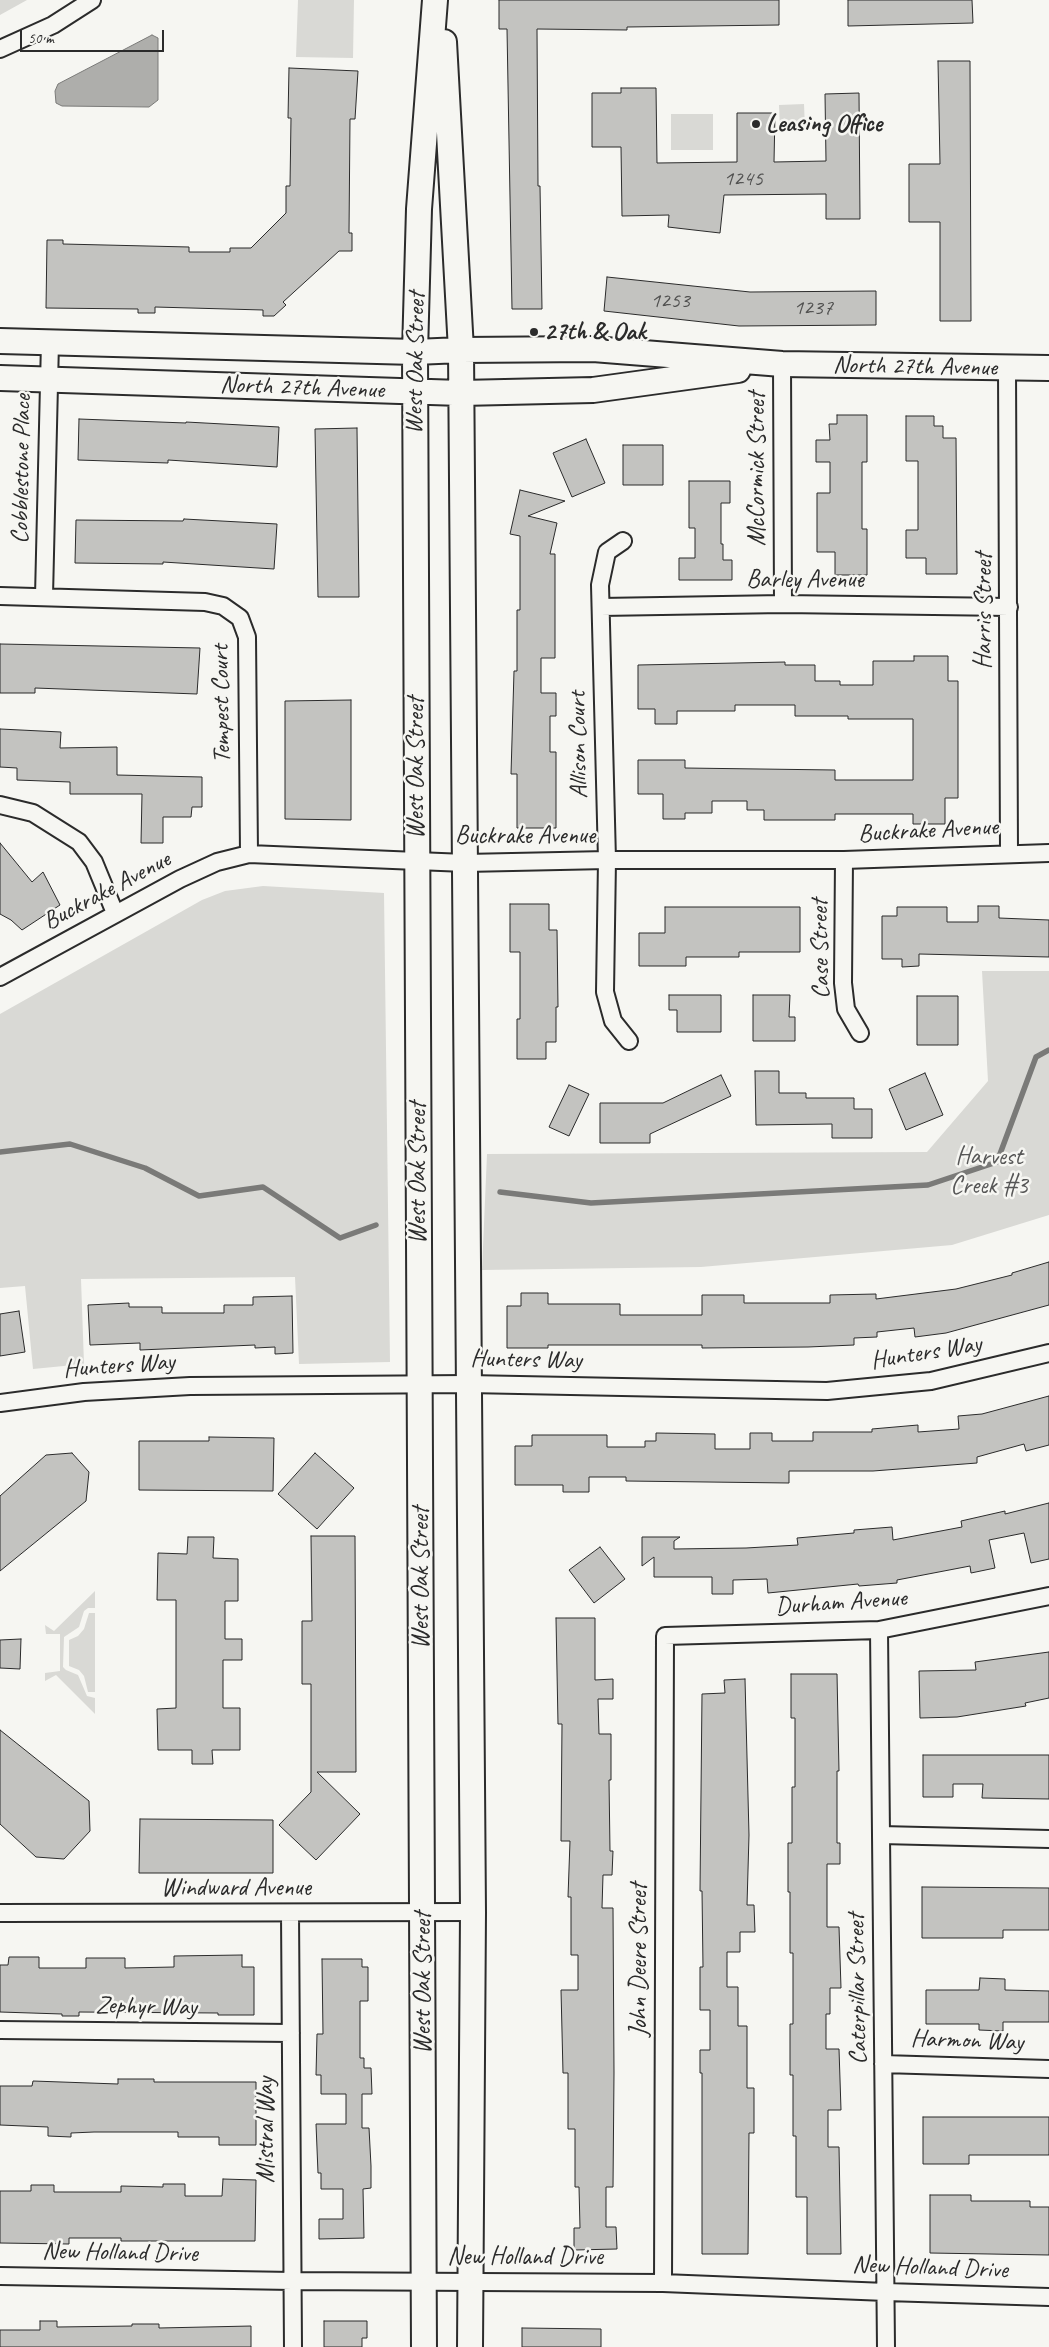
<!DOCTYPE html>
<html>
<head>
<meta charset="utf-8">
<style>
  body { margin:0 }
  #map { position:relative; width:1049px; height:2347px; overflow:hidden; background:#f6f6f2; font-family:Caveat,sans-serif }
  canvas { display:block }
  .scale { position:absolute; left:20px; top:30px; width:144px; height:22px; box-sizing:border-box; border:2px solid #2b2b2b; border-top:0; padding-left:6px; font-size:15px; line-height:18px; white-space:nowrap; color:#2b2b2b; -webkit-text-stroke:4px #f6f6f2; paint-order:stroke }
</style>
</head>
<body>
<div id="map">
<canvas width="1049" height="2347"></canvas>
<div class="scale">50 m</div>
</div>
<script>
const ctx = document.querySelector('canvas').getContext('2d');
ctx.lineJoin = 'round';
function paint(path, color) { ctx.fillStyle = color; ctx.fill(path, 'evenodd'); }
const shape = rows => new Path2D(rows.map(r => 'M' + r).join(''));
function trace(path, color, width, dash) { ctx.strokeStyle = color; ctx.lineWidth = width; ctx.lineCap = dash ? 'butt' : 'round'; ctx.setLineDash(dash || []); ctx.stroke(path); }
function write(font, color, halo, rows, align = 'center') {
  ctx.font = font + ' Caveat,sans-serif'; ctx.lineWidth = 5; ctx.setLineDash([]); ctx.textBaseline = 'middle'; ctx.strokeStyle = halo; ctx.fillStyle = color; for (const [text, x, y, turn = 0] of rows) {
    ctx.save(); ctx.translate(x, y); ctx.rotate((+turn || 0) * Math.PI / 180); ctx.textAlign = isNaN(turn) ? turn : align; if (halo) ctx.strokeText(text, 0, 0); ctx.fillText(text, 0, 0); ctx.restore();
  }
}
const green = shape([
  [0,0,27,0,0,15],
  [298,0,354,0,353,58,296,57],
  [804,104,805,129,780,130,779,105],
  [671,114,713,114,713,150,671,150],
  [263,886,384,893,390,1362,299,1364,295,1277,81,1279,84,1364,33,1369,25,1286,0,1288,0,1014,202,900,225,891],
  [982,971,1049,971,1049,1215,952,1245,701,1267,482,1270,487,1154,927,1152,988,1081],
  [95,1591,95,1608,88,1608,84,1611,79,1627,64,1637,63,1667,66,1670,78,1675,87,1696,95,1698,95,1714,56,1675,45,1681,45,1673,60,1671,60,1634,46,1634,45,1625,54,1631],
  [89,1613,95,1613,95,1692,88,1692,84,1676,79,1670,69,1666,69,1640,78,1636,84,1629]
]);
const water = shape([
  [152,35,158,38,158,100,149,107,62,106,56,103,55,91,58,84,152,35]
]);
const stream = shape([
  [0,1152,70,1144,145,1168,199,1196,263,1187,340,1238,376,1225],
  [500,1192,591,1203,928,1185,997,1162,1036,1057,1049,1050]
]);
const building = shape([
  [499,0,779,0,779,25,627,27,627,30,537,29,538,186,540,186,542,309,512,309,507,29,499,29,499,0],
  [848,0,972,0,973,23,848,26,848,0],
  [938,61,970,61,971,321,940,321,940,222,909,222,909,164,940,164,938,61],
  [289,68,358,71,355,119,350,119,349,233,352,233,352,251,339,251,283,302,286,305,274,316,263,316,263,310,155,307,155,313,138,313,138,309,46,308,47,240,63,240,63,244,189,247,189,252,230,252,230,248,251,248,286,213,286,186,290,186,291,118,288,118,289,68],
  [621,88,656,88,657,163,737,162,737,113,775,113,774,162,826,161,825,94,859,93,860,219,826,219,826,194,724,195,720,233,668,227,669,215,622,216,621,147,592,147,592,93,621,93,621,88],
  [607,277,750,292,876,291,876,325,739,326,604,311,607,277],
  [837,415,867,415,867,462,862,462,862,529,867,529,867,575,835,575,835,552,817,552,817,493,830,493,830,462,816,462,816,440,830,440,829,424,837,424,837,415],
  [906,416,934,416,934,426,943,426,943,438,956,438,957,574,926,574,926,558,906,558,906,530,918,530,918,461,906,461,906,416],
  [79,419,186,423,186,422,279,427,277,467,168,460,168,463,78,460,79,419],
  [357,428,359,597,318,597,315,429,357,428],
  [586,439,605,483,572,497,553,453,586,439],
  [623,445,663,445,663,485,623,485,623,445],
  [689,481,730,481,730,503,721,503,721,544,723,544,723,560,732,560,732,580,679,580,679,558,695,558,695,528,689,528,689,481],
  [520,490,565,501,528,516,557,523,550,554,555,554,555,658,541,658,541,693,556,693,556,716,550,716,550,752,556,752,556,828,517,828,517,774,511,774,514,671,517,671,517,610,520,610,520,536,510,534,520,490],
  [184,519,277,524,274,569,163,562,163,564,75,563,76,520,183,521,184,519],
  [0,644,200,648,197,694,35,688,35,693,0,693,0,644],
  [914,656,948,656,948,681,958,681,958,798,945,798,945,824,913,824,913,814,835,814,835,820,764,820,764,810,747,810,747,801,712,801,712,813,685,813,685,819,663,819,663,794,638,794,638,760,685,760,685,768,835,770,835,780,913,780,913,719,848,719,848,716,795,716,795,705,735,705,735,711,677,711,677,724,655,724,655,709,638,709,638,665,785,662,785,665,815,665,815,681,840,681,840,685,873,685,873,661,914,661,914,656],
  [351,700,351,820,285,819,285,701,351,700],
  [0,729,61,732,60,748,117,747,117,775,202,777,202,807,192,807,191,817,163,817,163,843,141,843,142,794,70,794,70,782,17,780,17,768,0,767,0,729],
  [0,843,32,882,43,872,60,905,22,930,11,920,0,914,0,843],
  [510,904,549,904,549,930,557,930,558,1007,556,1007,556,1042,546,1042,546,1059,517,1059,517,1019,520,1019,520,952,510,952,510,904],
  [978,906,999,906,999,918,1049,920,1049,957,919,954,919,966,902,967,902,959,882,959,882,916,897,916,897,907,947,907,947,922,978,922,978,906],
  [665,907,800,907,800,952,739,952,739,957,686,957,686,966,639,966,639,933,665,933,665,907],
  [669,995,721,995,721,1032,677,1032,677,1010,669,1010,669,995],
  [753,995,790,995,789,1017,795,1017,795,1041,753,1041,753,995],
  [917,996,958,996,958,1045,917,1045,917,996],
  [755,1071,779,1071,779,1093,806,1093,806,1098,854,1098,854,1109,872,1109,872,1138,832,1138,832,1124,756,1125,755,1071],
  [925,1073,943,1115,906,1130,889,1089,925,1073],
  [721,1075,731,1096,650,1134,650,1143,600,1143,600,1103,663,1103,721,1075],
  [569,1085,589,1094,569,1136,549,1127,569,1085],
  [1049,1262,1049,1305,946,1333,915,1337,914,1328,877,1332,877,1337,854,1338,854,1345,808,1347,702,1348,702,1345,548,1345,548,1348,507,1348,507,1306,521,1306,521,1293,548,1293,548,1304,620,1304,620,1315,702,1315,702,1295,744,1295,744,1303,830,1303,830,1295,876,1294,876,1299,956,1289,1012,1275,1012,1273,1049,1262],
  [292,1296,293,1353,275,1354,275,1347,255,1348,255,1345,140,1350,140,1343,90,1345,88,1305,129,1303,129,1307,162,1307,162,1313,224,1313,224,1305,253,1305,253,1297,292,1296],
  [19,1311,25,1352,0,1356,0,1314,19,1311],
  [1049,1396,1049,1445,1026,1451,1024,1444,977,1457,977,1463,873,1471,789,1471,789,1483,626,1481,626,1477,589,1477,589,1492,563,1492,563,1485,515,1485,515,1446,532,1446,532,1435,607,1435,607,1447,645,1447,645,1441,656,1441,656,1433,715,1434,715,1449,750,1449,750,1433,772,1433,772,1441,813,1441,813,1432,872,1432,872,1429,918,1425,918,1432,959,1429,958,1416,982,1414,1049,1396],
  [209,1437,274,1438,273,1491,139,1490,139,1441,209,1441,209,1437],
  [72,1453,89,1472,86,1501,0,1571,0,1496,46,1455,72,1453],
  [315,1453,354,1488,317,1529,278,1494,315,1453],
  [1049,1503,1049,1559,1031,1563,1024,1533,989,1540,995,1568,971,1573,970,1566,897,1580,897,1583,859,1586,858,1584,768,1593,767,1579,733,1580,733,1594,712,1594,712,1577,654,1577,654,1557,642,1566,642,1537,680,1537,674,1541,674,1549,746,1548,798,1545,797,1538,854,1533,854,1530,892,1527,893,1540,962,1527,961,1521,1005,1511,1005,1514,1049,1503],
  [311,1536,355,1536,356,1772,317,1772,360,1814,316,1860,279,1825,311,1792,311,1684,302,1684,302,1621,312,1621,311,1536],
  [188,1537,214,1537,213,1558,238,1559,238,1601,225,1601,225,1639,242,1639,242,1660,223,1660,223,1708,240,1708,240,1750,212,1750,213,1764,192,1764,192,1750,158,1750,157,1709,176,1708,176,1600,157,1600,158,1553,187,1554,188,1537],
  [600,1547,625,1579,594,1603,569,1570,600,1547],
  [556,1618,595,1618,595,1680,613,1679,613,1699,598,1699,599,1734,611,1734,611,1780,609,1780,610,1851,613,1851,612,1875,603,1875,602,1908,613,1908,614,2073,613,2187,606,2187,606,2227,616,2227,617,2249,574,2250,574,2228,580,2228,579,2187,575,2187,575,2129,568,2129,568,2073,563,2073,561,1990,578,1990,578,1955,571,1955,571,1897,568,1897,570,1841,561,1841,562,1724,558,1724,556,1618],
  [21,1639,20,1669,0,1668,0,1640,21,1639],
  [1049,1652,1049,1698,1025,1703,1026,1706,957,1717,920,1718,919,1671,976,1670,975,1662,1049,1652],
  [791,1674,837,1674,839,1771,837,1771,837,1843,840,1843,840,1864,827,1864,827,1927,839,1927,841,1988,830,1988,830,2014,826,2014,826,2049,839,2049,841,2110,828,2110,828,2147,839,2147,841,2254,807,2254,807,2197,796,2197,796,2136,793,2136,793,2075,790,2075,790,2024,793,2024,793,1953,790,1953,790,1892,788,1892,788,1843,792,1843,792,1787,795,1787,795,1718,791,1718,791,1674],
  [745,1679,749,1835,747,1905,754,1905,755,1932,740,1932,740,1952,727,1952,727,1987,738,1987,738,2026,747,2026,747,2088,754,2088,754,2133,749,2133,748,2254,702,2254,702,2073,700,2073,700,2050,710,2050,710,2010,700,2010,700,1967,703,1967,702,1891,700,1891,702,1694,725,1693,724,1680,745,1679],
  [0,1730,89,1801,90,1831,64,1859,36,1857,0,1824,0,1730],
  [923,1755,1049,1755,1049,1799,982,1798,983,1784,953,1784,953,1797,923,1797,923,1755],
  [140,1819,273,1820,273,1873,139,1873,140,1819],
  [922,1887,1049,1888,1049,1930,1003,1930,1003,1938,922,1938,922,1887],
  [242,1955,242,1967,254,1967,254,2015,218,2015,218,2013,79,2012,79,2016,62,2016,62,2014,0,2012,0,1965,8,1965,9,1957,39,1957,39,1968,86,1968,86,1958,125,1958,125,1968,174,1967,174,1956,242,1955],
  [322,1959,362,1959,362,1967,368,1967,368,2001,360,2001,360,2058,364,2058,364,2068,371,2068,372,2094,362,2094,362,2128,369,2128,371,2166,371,2188,363,2189,364,2238,319,2239,319,2219,343,2219,343,2189,321,2189,321,2173,318,2173,316,2124,346,2124,346,2094,321,2094,321,2075,316,2075,317,2034,323,2034,322,1959],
  [980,1978,1005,1979,1005,1990,1049,1991,1049,2022,1003,2022,1003,2031,979,2030,979,2024,926,2024,926,1990,979,1990,980,1978],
  [118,2079,154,2079,154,2082,256,2082,256,2145,219,2145,219,2137,178,2137,178,2132,94,2132,71,2133,71,2137,48,2136,48,2127,0,2125,0,2086,32,2086,33,2081,118,2084,118,2079],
  [923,2117,1049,2117,1049,2155,969,2155,969,2164,923,2164,923,2117],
  [223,2179,256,2180,255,2241,121,2241,121,2238,69,2238,69,2244,0,2243,0,2191,31,2191,31,2185,54,2185,54,2192,121,2192,121,2186,163,2187,163,2184,185,2184,185,2196,222,2196,223,2179],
  [930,2195,971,2195,971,2201,1030,2201,1030,2207,1049,2207,1049,2255,930,2253,930,2195],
  [40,2321,57,2321,57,2327,132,2326,132,2324,159,2324,159,2328,251,2326,251,2347,0,2347,0,2330,40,2330,40,2321],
  [324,2321,367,2321,367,2338,362,2338,362,2347,324,2347,324,2321],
  [522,2328,601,2329,601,2347,522,2347,522,2328]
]);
const street = shape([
  [0,49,53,25,92,0],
  [782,364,783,604],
  [1007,368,1009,853],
  [623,541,607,552,600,585,607,860,605,992,613,1021,629,1041],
  [0,596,205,602,223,606,240,618,247,637,249,854],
  [44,596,50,342],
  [601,607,783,604,1009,607],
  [0,805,33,813,79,842,94,862,115,913],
  [844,860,843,983,846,1009,860,1033],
  [0,977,180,879,217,862,249,854,465,863,607,860,844,860,1049,853],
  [0,1403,84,1392,190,1386,468,1384,827,1391,931,1381,1049,1353],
  [879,1630,886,2347],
  [881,1835,1049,1839],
  [0,1913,473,1912],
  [290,1913,293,2347],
  [0,2030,291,2033],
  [883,2064,1049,2069],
  [0,2276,292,2281,663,2283,886,2292,1049,2297],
  [663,2283,665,1636,879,1630,1049,1596]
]);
const secondary = shape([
  [444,42,461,350,473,1912,470,2347],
  [0,341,415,352,461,350,593,349,782,364,1049,368],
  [0,378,461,393,593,390,738,370],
  [424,2347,415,352,419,209,435,0]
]);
const markers = [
  [756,124,5,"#2b2b2b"],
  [534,332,5,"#2b2b2b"]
];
const numberNames = [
  ["1245",743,179],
  ["1253",670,301],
  ["1237",813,308]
];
const poiNames = [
  ["Leasing Office",766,124],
  ["27th & Oak",544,332]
];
const streetNames = [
  ["West Oak Street",416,363,-89],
  ["North 27th Avenue",915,367,1],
  ["North 27th Avenue",302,388,2],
  ["Cobblestone Place",22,469,-89],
  ["McCormick Street",757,469,-90],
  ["Barley Avenue",805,580],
  ["Harris Street",984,611,-90],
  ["Tempest Court",222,704,-91],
  ["Allison Court",579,745,-91],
  ["West Oak Street",416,768,-90],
  ["Buckrake Avenue",928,831,-3],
  ["Buckrake Avenue",525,836],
  ["Buckrake Avenue",107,891,-28],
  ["Case Street",821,949,-91],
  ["West Oak Street",418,1173,-90],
  ["Hunters Way",926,1353,-9],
  ["Hunters Way",526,1360,1],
  ["Hunters Way",119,1366,-4],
  ["West Oak Street",421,1578,-90],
  ["Durham Avenue",841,1603,-4],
  ["Windward Avenue",236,1888],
  ["John Deere Street",639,1960,-90],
  ["West Oak Street",423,1983,-90],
  ["Caterpillar Street",858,1989,-91],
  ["Zephyr Way",146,2007,1],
  ["Harmon Way",967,2041,2],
  ["Mistral Way",266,2130,-90],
  ["New Holland Drive",120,2253,1],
  ["New Holland Drive",525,2257],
  ["New Holland Drive",930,2268,2]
];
const parkNames = [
  ["Harvest",989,1157],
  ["Creek #3",989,1186]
];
paint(green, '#d9d9d5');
paint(water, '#aeaeab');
trace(water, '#7a7a78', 1);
trace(stream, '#7a7a78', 5.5);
paint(building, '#c3c3c0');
trace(building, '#2b2b2b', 1);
trace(street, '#2b2b2b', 20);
trace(secondary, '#2b2b2b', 28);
trace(street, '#f6f6f2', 16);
trace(secondary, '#f6f6f2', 24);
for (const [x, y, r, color] of markers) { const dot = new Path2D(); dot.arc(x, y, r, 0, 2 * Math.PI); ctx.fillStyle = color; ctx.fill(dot); trace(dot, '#f6f6f2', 2); }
write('22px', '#515150', null, numberNames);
write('bold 25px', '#2b2b2b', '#f6f6f2', poiNames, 'left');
write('25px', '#2b2b2b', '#f6f6f2', streetNames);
write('25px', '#565656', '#f6f6f2', parkNames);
</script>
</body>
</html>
